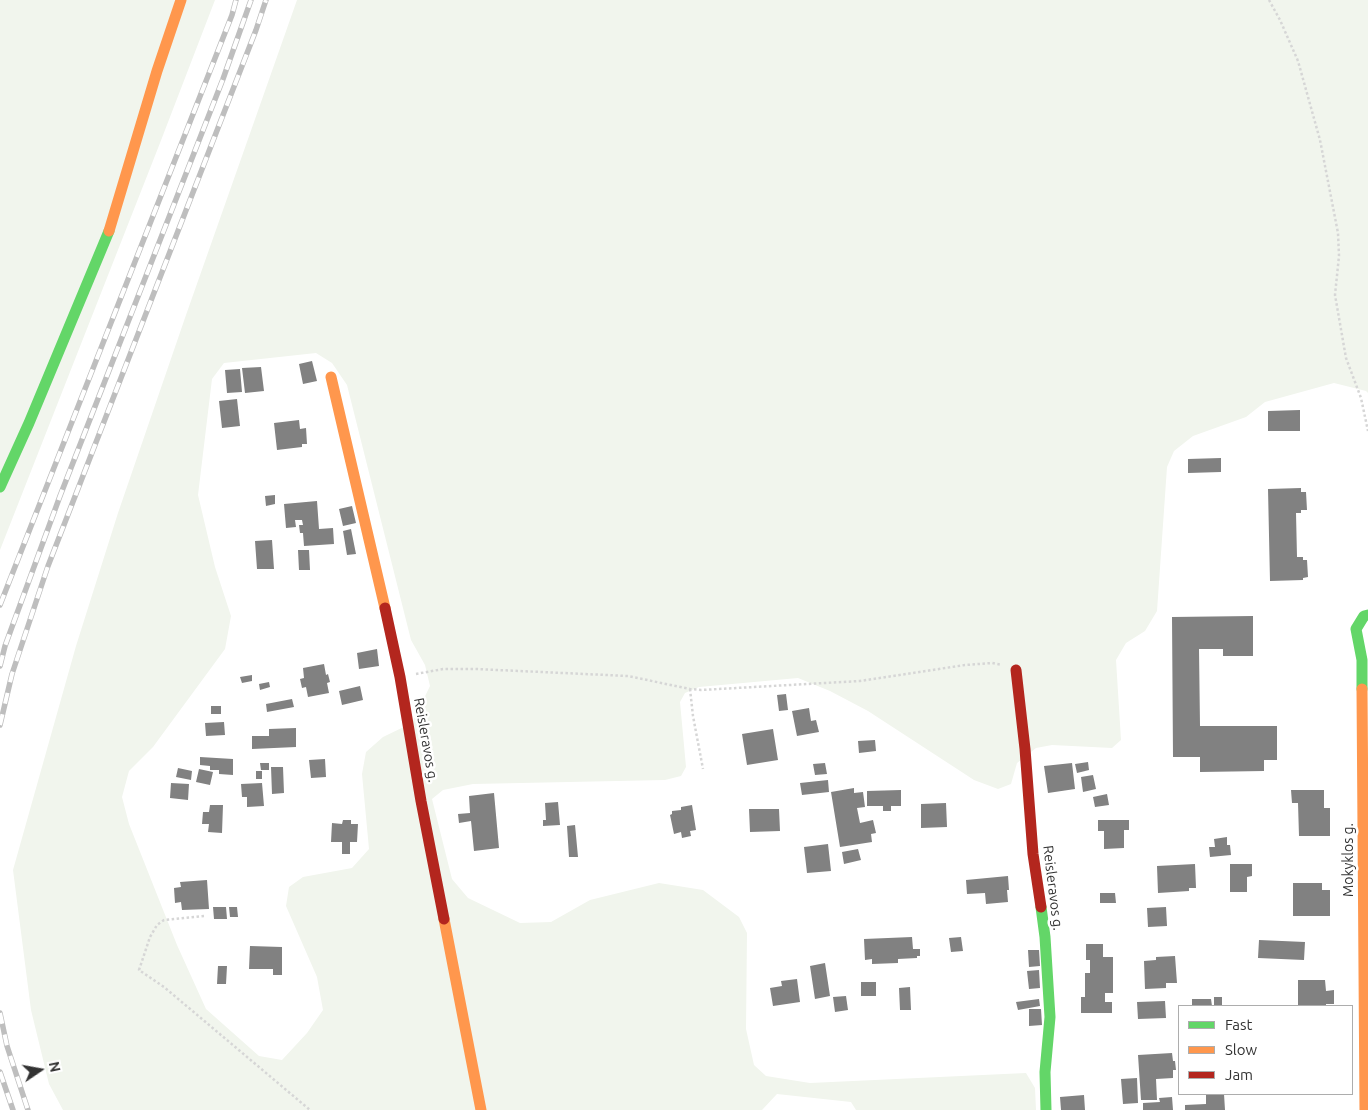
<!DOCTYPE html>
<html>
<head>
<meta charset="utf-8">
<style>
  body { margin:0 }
  #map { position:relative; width:1368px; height:1110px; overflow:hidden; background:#fff; font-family:Ubuntu,sans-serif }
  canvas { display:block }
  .legend { position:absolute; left:1178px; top:1005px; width:175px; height:90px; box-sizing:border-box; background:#fff; border:1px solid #adadad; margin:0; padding:6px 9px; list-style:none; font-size:15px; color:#333 }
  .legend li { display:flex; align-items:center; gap:10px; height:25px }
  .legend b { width:25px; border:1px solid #adadad }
  .north { position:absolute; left:15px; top:1045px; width:50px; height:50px; -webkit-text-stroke:4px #fff; paint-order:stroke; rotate:78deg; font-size:14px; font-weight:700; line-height:20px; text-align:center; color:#333 }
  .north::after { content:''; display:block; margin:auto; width:18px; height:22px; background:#333; clip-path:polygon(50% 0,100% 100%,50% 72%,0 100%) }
</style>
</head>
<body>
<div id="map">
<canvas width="1368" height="1110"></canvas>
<ul class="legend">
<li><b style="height:6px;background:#63d668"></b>Fast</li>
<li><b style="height:6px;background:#ff974d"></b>Slow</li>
<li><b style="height:6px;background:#b3261e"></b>Jam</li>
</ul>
<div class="north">N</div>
</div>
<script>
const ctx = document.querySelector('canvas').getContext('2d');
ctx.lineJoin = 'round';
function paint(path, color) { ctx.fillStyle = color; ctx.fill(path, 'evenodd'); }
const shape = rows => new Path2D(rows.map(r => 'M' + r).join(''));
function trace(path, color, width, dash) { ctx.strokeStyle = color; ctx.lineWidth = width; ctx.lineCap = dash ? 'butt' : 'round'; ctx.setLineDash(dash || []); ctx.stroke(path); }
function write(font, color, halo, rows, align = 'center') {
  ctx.font = font + ' Ubuntu,sans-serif'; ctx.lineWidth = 5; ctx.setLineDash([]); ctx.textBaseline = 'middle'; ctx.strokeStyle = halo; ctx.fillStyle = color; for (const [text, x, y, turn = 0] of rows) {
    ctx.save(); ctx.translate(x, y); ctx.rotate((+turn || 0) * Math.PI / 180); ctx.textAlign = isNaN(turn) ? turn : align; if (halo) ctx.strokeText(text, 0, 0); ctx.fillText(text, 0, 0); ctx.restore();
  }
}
const green = shape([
  [0,0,215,0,160,143,0,550],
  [297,0,1368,0,1368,393,1366,391,1334,383,1265,402,1246,417,1193,436,1174,451,1167,467,1157,611,1145,631,1126,643,1116,660,1121,740,1112,748,1052,745,1036,748,1017,763,1011,784,998,789,974,780,868,711,830,691,798,678,699,687,685,693,680,702,686,767,681,776,665,780,473,784,443,790,432,799,452,879,468,898,520,923,551,922,590,900,659,883,703,890,739,917,747,933,746,1029,754,1065,766,1076,810,1083,1026,1073,1035,1088,1036,1110,856,1110,851,1102,777,1094,762,1110,63,1110,49,1084,31,1010,13,870,76,646,118,513,186,315],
  [316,353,332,363,347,385,411,640,425,665,430,686,412,723,383,737,366,752,362,774,369,849,352,868,303,877,289,887,286,906,317,977,323,1010,307,1033,282,1060,259,1056,206,1009,177,945,129,824,122,797,129,771,153,747,225,649,231,616,215,567,198,495,212,379,224,363]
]);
const building = shape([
  [312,361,317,381,303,384,299,364],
  [261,367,264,391,245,393,242,368],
  [240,369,242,392,227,393,225,370],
  [237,399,240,426,222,428,219,401],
  [1300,410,1300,431,1268,431,1268,411],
  [299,420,300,429,306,428,307,444,302,444,302,447,277,450,274,423],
  [1221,458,1221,472,1188,473,1188,459],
  [1301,488,1301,492,1306,492,1307,510,1301,510,1301,513,1296,513,1297,557,1303,557,1303,560,1307,560,1308,577,1303,578,1303,580,1270,581,1268,489],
  [275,495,275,504,266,506,265,496],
  [317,501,319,529,333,528,334,544,304,546,303,533,300,533,299,525,303,525,302,520,295,520,296,527,286,528,284,504],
  [352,506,356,523,343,526,339,509],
  [351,529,356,554,347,555,343,531],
  [272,540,274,569,257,569,255,541],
  [298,550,309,550,310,570,299,570],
  [1253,616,1253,656,1223,656,1223,649,1199,649,1200,726,1277,726,1277,760,1264,760,1264,771,1200,772,1200,757,1173,757,1172,617],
  [377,649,379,666,359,669,357,653],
  [324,664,326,675,328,674,330,682,327,683,329,693,308,697,306,687,302,688,300,679,304,678,303,668],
  [252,675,252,681,242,683,240,677],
  [269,682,270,687,260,690,259,684],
  [360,686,363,700,342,705,339,691],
  [786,694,788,710,779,711,777,695],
  [292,699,294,707,267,712,266,704],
  [211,706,221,706,221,714,211,714],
  [809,708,811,721,816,720,819,732,797,736,792,711],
  [224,722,225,735,206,736,205,723],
  [296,728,296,747,252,749,252,736,269,736,269,729],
  [773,729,778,760,747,765,742,734],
  [875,740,876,751,859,753,858,741],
  [200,757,233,759,233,775,219,774,219,770,210,770,210,766,200,765],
  [325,759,326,777,311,778,309,760],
  [1088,762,1089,770,1077,773,1075,764],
  [260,763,269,763,269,770,261,770],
  [825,763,827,774,815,775,813,764],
  [1072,763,1075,789,1048,793,1044,766],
  [271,767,283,767,284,793,272,794],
  [178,768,192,771,191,780,176,777],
  [199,769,213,772,210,785,196,782],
  [256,771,262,771,262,779,256,779],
  [1093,775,1096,789,1083,792,1081,777],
  [828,780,829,792,802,795,800,783],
  [171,783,189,784,188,800,170,798],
  [262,783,264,806,247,807,247,797,242,797,241,784],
  [854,788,854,793,863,792,865,807,857,808,860,823,873,820,876,833,871,834,872,842,840,847,831,792],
  [901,790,901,806,891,806,891,811,883,811,883,806,867,806,867,791],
  [1291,790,1324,790,1324,808,1330,808,1330,836,1299,836,1298,803,1292,803],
  [494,793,499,848,474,851,471,821,459,823,458,814,470,813,469,796],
  [1107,794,1109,805,1095,807,1093,797],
  [558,802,560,825,543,826,543,820,546,820,545,803],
  [946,803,947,827,921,828,921,804],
  [210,805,223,805,222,833,208,832,209,824,202,824,203,812,209,812],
  [692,805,696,830,690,831,691,836,682,838,681,832,674,834,670,815,672,814,672,811,681,810,681,807],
  [749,809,779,809,780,831,750,832],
  [343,820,351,820,351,824,358,824,357,842,350,842,350,854,342,854,342,842,331,842,332,823,342,824],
  [1098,820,1129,820,1129,830,1124,830,1124,848,1104,849,1104,831,1098,831],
  [575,825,578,857,569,857,567,826],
  [1227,837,1227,845,1230,845,1231,855,1210,857,1209,847,1215,847,1214,839],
  [828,844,831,871,807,873,804,847],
  [858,849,861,860,844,864,842,852],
  [1195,864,1196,888,1189,888,1189,891,1158,893,1157,866],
  [1230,864,1252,864,1252,876,1247,877,1247,892,1230,892],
  [1008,876,1009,890,1007,890,1008,902,986,904,985,893,967,894,966,880],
  [207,880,209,909,182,910,181,902,175,903,174,888,181,887,180,882],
  [1293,883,1322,883,1322,890,1330,890,1330,916,1293,916],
  [1100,893,1115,893,1116,903,1100,903],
  [213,907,226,907,227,919,214,919],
  [229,907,237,907,238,917,230,917],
  [1166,907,1167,926,1148,927,1147,908],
  [912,937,913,949,920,949,920,956,917,956,917,958,898,959,898,963,872,964,872,959,865,960,864,939],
  [961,937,963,951,951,952,949,938],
  [1259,940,1305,942,1304,960,1258,958],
  [1086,944,1103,944,1103,957,1113,957,1113,993,1105,993,1105,1002,1112,1002,1112,1013,1081,1013,1081,997,1085,997,1085,973,1090,973,1090,960,1086,960],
  [250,946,282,947,282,975,273,975,273,969,249,969],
  [1028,950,1039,950,1040,966,1029,967],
  [1175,956,1177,983,1166,983,1166,988,1145,989,1144,961,1156,960,1156,957],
  [825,963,830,996,815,999,810,966],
  [218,966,227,966,226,984,217,984],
  [1039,970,1040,988,1029,989,1027,971],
  [797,979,800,1002,773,1006,770,988,782,986,781,981],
  [1298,980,1325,980,1326,991,1334,990,1334,1004,1326,1004,1326,1006,1298,1006],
  [861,982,876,982,876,996,861,996],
  [910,987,911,1010,900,1010,899,988],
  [846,996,848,1010,835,1012,833,997],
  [1214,997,1222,997,1222,1006,1214,1006],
  [1039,999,1040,1006,1018,1010,1016,1002],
  [1192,999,1211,999,1212,1006,1192,1006],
  [1165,1001,1166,1018,1138,1019,1137,1002],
  [1029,1009,1041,1009,1042,1025,1029,1026],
  [1172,1053,1173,1061,1175,1061,1176,1070,1173,1070,1173,1078,1156,1079,1157,1100,1141,1100,1138,1055],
  [1137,1078,1138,1103,1123,1104,1121,1079],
  [1206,1094,1224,1094,1225,1110,1185,1110,1185,1105,1206,1104],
  [1084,1095,1085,1110,1061,1110,1060,1097],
  [1172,1097,1173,1110,1143,1110,1143,1103,1160,1102,1159,1098]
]);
const path = shape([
  [1269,0,1280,20,1298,61,1320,140,1338,233,1339,256,1335,295,1346,358,1361,398,1368,431],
  [416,674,443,669,476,669,628,676,690,689,701,690,860,681,965,665,992,663,1002,665],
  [690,689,693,716,703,769],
  [204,916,164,920,157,925,150,937,139,970,164,987,310,1110]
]);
const fast = shape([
  [0,487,29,423,109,231],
  [1362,689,1362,660,1356,629,1364,616,1368,615],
  [1041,907,1045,937,1050,1017,1045,1072,1046,1110]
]);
const slow = shape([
  [109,231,157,71,181,0],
  [331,377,385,608],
  [1362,689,1365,1110],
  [444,919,481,1110]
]);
const jam = shape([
  [385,608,400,677,421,801,444,919],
  [1016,670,1025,749,1033,854,1041,907]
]);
const rail = shape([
  [0,605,232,15,236,0],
  [0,666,5,646,60,496,223,79,251,0],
  [0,725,12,674,48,566,256,30,266,0],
  [0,1013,7,1046,28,1110],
  [0,1072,13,1110]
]);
const streetNames = [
  ["Reisleravos g.",426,740,80],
  ["Mokyklos g.",1348,860,-90],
  ["Reisleravos g.",1053,888,83]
];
paint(green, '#f1f5ed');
paint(building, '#818181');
trace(path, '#d6d6d6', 2.5, [2.5, 2.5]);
trace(fast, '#63d668', 11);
trace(slow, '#ff974d', 11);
trace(jam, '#b3261e', 11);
trace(rail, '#bebebe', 5.5);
trace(rail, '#fff', 4, [11]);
write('14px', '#333', '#fff', streetNames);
</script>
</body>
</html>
